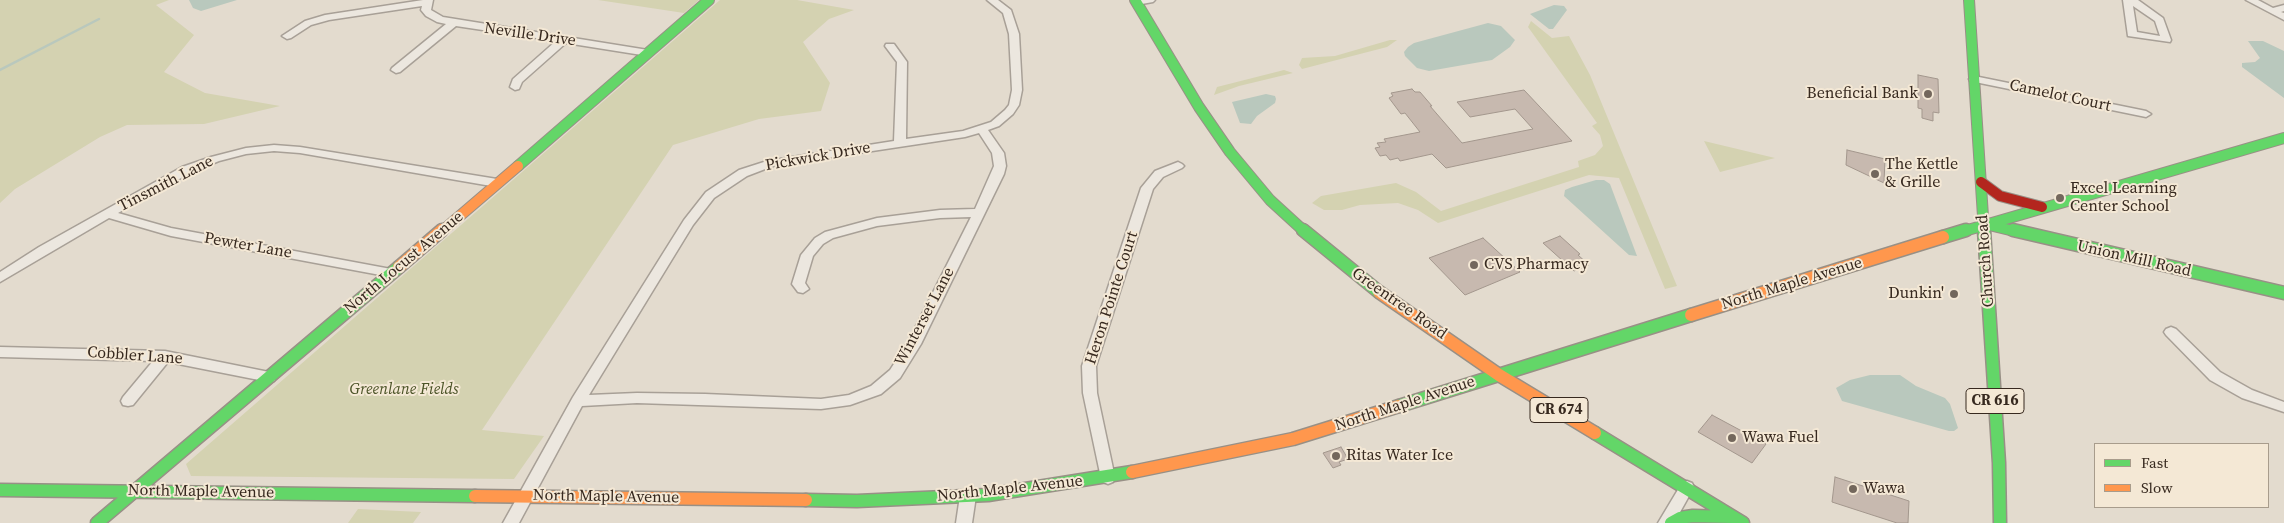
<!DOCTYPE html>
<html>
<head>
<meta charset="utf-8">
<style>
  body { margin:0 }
  #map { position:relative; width:2284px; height:523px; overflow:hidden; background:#e3dbce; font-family:"Source Serif 4",serif }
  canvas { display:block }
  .legend { position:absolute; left:2094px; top:443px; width:175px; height:65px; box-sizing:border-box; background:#f4e8d5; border:1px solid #a89c8c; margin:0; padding:6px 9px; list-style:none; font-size:15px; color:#37291f }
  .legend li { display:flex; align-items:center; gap:10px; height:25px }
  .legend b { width:25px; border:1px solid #a89c8c }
</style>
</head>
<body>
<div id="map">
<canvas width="2284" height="523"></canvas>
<ul class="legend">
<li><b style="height:6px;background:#63d668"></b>Fast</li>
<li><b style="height:6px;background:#ff974d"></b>Slow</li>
</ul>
</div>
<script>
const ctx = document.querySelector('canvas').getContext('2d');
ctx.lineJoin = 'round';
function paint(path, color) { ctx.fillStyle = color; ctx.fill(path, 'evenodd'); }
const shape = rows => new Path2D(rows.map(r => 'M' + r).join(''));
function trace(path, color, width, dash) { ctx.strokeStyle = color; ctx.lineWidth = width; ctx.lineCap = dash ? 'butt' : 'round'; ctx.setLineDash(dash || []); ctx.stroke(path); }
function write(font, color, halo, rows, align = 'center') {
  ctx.font = font + ' "Source Serif 4",serif'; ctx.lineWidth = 4; ctx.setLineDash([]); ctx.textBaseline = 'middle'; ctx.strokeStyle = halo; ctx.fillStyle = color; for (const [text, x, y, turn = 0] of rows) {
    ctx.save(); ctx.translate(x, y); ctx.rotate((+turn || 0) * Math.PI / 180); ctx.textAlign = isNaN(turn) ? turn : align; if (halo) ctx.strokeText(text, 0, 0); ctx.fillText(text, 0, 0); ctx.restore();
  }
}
const green = shape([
  [0,0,169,0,156,5,194,35,164,72,205,93,280,106,204,124,127,125,100,137,15,189,0,203],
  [598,0,699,0,684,13],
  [720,0,797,0,854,10,829,19,803,42,830,83,821,111,759,119,673,145,482,430,544,436,514,479,191,476,186,464],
  [1531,21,1552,38,1569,36,1590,75,1677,286,1665,289,1619,178,1589,175,1438,223,1418,210,1398,203,1360,205,1342,210,1324,210,1312,203,1321,196,1396,183,1416,192,1441,211,1579,167,1578,161,1595,155,1603,146,1600,135,1592,126,1597,123,1528,27],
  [1390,40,1397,40,1387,47,1302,69,1299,65,1302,58,1335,56],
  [1284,70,1293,73,1239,86,1214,95,1217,87],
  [1704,141,1775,158,1720,172],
  [358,509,421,512,413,523,348,523]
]);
const water = shape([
  [189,0,237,0,201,11,193,8],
  [1554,5,1564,6,1567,10,1553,29,1549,29,1530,14],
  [1488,23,1501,26,1515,40,1510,47,1492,60,1429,71,1417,68,1405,56,1404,52,1408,47,1414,43],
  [2248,41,2263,41,2284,51,2284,98,2242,67,2242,63,2255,62,2260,58],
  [1266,94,1275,96,1276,99,1275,103,1257,116,1251,124,1240,123,1232,102],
  [1596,180,1604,180,1610,184,1637,256,1629,255,1564,196,1565,190,1572,187],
  [1870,375,1900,375,1916,386,1945,398,1950,404,1958,428,1954,431,1949,431,1842,401,1836,388,1850,380]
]);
const stream = shape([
  [0,70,99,19]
]);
const building = shape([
  [1918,75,1938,79,1939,113,1933,112,1933,121,1922,118,1922,109,1918,108,1918,75],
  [1412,89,1415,92,1420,92,1432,106,1430,106,1462,143,1533,129,1515,109,1470,117,1457,102,1524,90,1572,141,1446,168,1432,154,1400,161,1398,158,1390,160,1386,155,1380,156,1375,148,1380,147,1377,143,1386,142,1384,139,1420,132,1405,113,1401,114,1389,98,1393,96,1391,93,1412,89],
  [1847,150,1885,159,1884,183,1846,165,1847,150],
  [1560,236,1580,254,1578,255,1589,265,1574,271,1543,243,1560,236],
  [1483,238,1520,272,1465,295,1429,258,1483,238],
  [1712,415,1766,444,1752,463,1698,432,1712,415],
  [1341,447,1348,459,1339,462,1341,465,1333,468,1323,453,1341,447],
  [1835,477,1909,501,1908,523,1897,523,1832,502,1835,477]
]);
const street = shape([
  [423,0,433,0,431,10,443,17,648,50,653,53,648,56,566,43,522,82,519,89,515,90,510,87,513,79,556,41,456,26,400,72,396,73,391,70,392,68,446,24,437,22,426,16,421,10,422,6,329,20,311,25,291,38,287,39,282,36,305,21,325,15,423,0],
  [987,0,998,0,1011,10,1019,34,1022,90,1019,105,1013,114,999,126,988,130,1004,153,1006,166,1004,174,921,344,900,378,881,394,850,405,821,409,637,403,582,406,519,523,503,523,573,397,684,220,706,192,739,170,767,161,894,141,897,62,885,46,886,44,894,44,907,62,906,139,963,131,991,122,1005,110,1009,105,1012,90,1009,34,1003,13,987,0],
  [979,133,992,153,994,166,975,209,940,210,877,218,825,232,815,238,801,255,792,284,798,292,803,293,809,289,805,283,813,256,823,244,833,238,877,226,940,218,971,217,908,342,890,370,871,386,849,395,821,399,705,394,637,393,589,395,693,225,714,198,747,176,773,166,965,137,979,133],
  [1133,0,1155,0,1153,2,1136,5,1133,4,1133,0],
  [2123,0,2138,0,2163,18,2171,40,2170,42,2128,36,2123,0],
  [2133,6,2155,21,2160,36,2137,32,2133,6],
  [2246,0,2258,0,2273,8,2284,5,2284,11,2281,12,2284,13,2284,20,2246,0],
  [1974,76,2146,111,2151,114,2146,117,1970,81,1969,79,1974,76],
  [274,145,300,147,497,179,503,183,497,187,300,153,274,151,246,154,219,161,190,173,118,213,171,228,391,269,395,270,397,273,395,276,391,277,171,236,109,218,0,282,0,272,39,247,182,167,211,157,246,148,274,145],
  [1178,162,1182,164,1184,166,1182,168,1163,177,1153,189,1096,366,1097,393,1115,478,1113,482,1108,484,1103,482,1101,478,1083,393,1082,366,1141,188,1155,171,1178,162],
  [2171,327,2176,329,2220,372,2252,390,2284,402,2284,412,2242,398,2210,380,2166,335,2164,332,2166,329,2171,327],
  [0,347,165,351,269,372,274,373,276,377,274,381,269,382,168,362,133,405,128,406,123,405,121,401,123,397,153,361,0,357,0,347],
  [1687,481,1692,483,1694,487,1674,523,1658,523,1682,483,1687,481],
  [968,490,973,492,976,496,972,523,956,523,960,496,963,492,968,490]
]);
const fastFar1 = shape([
  [1135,0,1199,107,1230,152,1270,200,1305,232],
  [1969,0,1984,232],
  [518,166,709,0],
  [1985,224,2018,232],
  [1961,232,2284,138]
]);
const fast = shape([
  [1303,230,1379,292],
  [1984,230,1999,463,2000,523],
  [2013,230,2284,293],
  [1943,237,1966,230],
  [1399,406,1691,315],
  [1595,433,1743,523],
  [0,490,475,496],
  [806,500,857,501,988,495,1132,472],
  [97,523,399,267],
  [1671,523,1680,518,1693,516,1733,517]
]);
const slowFar1 = shape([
  [441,232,518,166]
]);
const slow = shape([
  [399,267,442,230],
  [1379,292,1499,375,1595,433],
  [1691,315,1943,237],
  [1132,472,1293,439,1399,406],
  [475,496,806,500]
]);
const jam = shape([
  [1981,182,2000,196,2042,207]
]);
const markers = [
  [1928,94,5,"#73675c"],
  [1875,174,5,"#73675c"],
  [2060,198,5,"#73675c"],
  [1474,265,5,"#73675c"],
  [1954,294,5,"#73675c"],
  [1732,438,5,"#73675c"],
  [1336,456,5,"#73675c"],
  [1853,489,5,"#73675c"]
];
const shields = [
  [1995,401,58],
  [1559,410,58]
];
const shieldNames = [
  ["CR 616",1995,401],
  ["CR 674",1559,410]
];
const streetNames = [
  ["Neville Drive",530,35,8],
  ["Camelot Court",2060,96,12],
  ["Pickwick Drive",818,157,-10],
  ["Tinsmith Lane",166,184,-27],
  ["Pewter Lane",248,246,10],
  ["Union Mill Road",2134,259,13],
  ["Church Road",1986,261,-94],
  ["North Locust Avenue",404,263,-40],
  ["North Maple Avenue",1792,284,-17],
  ["Heron Pointe Court",1112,298,-72],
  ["Greentree Road",1399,304,35],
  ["Winterset Lane",925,317,-62],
  ["Cobbler Lane",135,356,4],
  ["North Maple Avenue",1405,404,-18],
  ["North Maple Avenue",1010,489,-6],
  ["North Maple Avenue",201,492,1],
  ["North Maple Avenue",606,497,1]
];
const poiNames = [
  ["Beneficial Bank",1918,94,"right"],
  ["The Kettle",1885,165],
  ["& Grille",1885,183],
  ["Excel Learning",2070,189],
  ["Center School",2070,207],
  ["CVS Pharmacy",1484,265],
  ["Dunkin'",1944,294,"right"],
  ["Wawa Fuel",1742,438],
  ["Ritas Water Ice",1346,456],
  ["Wawa",1863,489]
];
const parkNames = [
  ["Greenlane Fields",404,390]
];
paint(green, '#d4d2b1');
paint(water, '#b9c8bd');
trace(stream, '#b9c8bd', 2.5);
paint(building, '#c7b9af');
trace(building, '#a3978d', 1);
trace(street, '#a8a097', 3);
trace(fastFar1, '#989086', 12);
trace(fast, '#989086', 15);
trace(slowFar1, '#989086', 12);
trace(slow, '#989086', 15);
trace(jam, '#989086', 12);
paint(street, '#ece7df');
trace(fastFar1, '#63d668', 10);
trace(fast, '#63d668', 12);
trace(slowFar1, '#ff974d', 10);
trace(slow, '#ff974d', 12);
trace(jam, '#b3261e', 10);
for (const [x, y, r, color] of markers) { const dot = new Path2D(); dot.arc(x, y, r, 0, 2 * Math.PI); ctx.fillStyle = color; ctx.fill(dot); trace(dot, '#f4e8d5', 2); }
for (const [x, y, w] of shields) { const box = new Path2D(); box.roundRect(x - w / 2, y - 12.5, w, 25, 4); ctx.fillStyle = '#f4e8d5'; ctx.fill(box); trace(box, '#37291f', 1); }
write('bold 15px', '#37291f', null, shieldNames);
write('16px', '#37291f', '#f4e8d5', streetNames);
write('16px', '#37291f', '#f4e8d5', poiNames, 'left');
write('italic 16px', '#4b5327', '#f4e8d5', parkNames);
</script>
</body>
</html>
